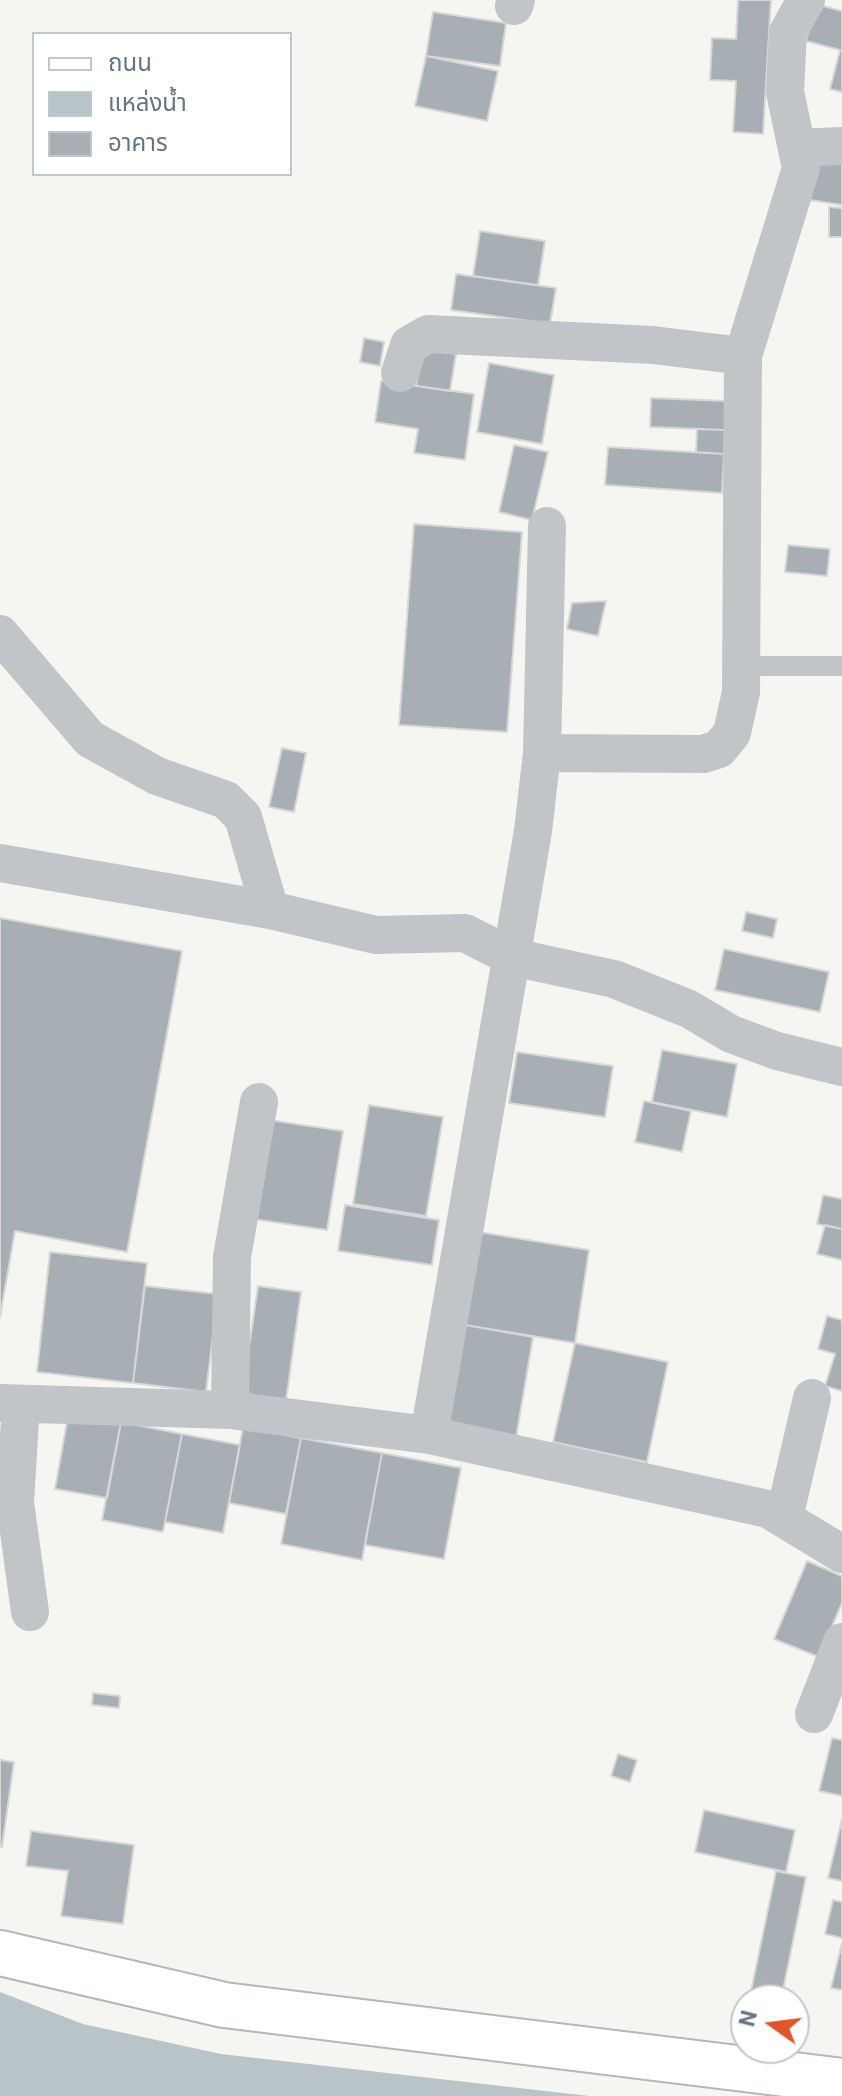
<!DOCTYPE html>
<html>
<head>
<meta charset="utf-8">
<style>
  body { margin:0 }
  #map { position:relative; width:842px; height:2096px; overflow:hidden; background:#f5f6f2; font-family:Roboto,"Noto Sans Thai",sans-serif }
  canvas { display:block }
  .legend { position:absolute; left:32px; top:32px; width:260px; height:144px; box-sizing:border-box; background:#fff; border:2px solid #c1c8cd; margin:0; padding:10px 14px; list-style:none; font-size:24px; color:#657583 }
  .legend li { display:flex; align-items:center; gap:16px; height:40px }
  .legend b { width:40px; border:2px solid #c1c8cd }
  .north { position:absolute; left:730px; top:1984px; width:80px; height:80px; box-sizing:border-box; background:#fff; border:2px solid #c1c8cd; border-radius:50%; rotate:284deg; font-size:22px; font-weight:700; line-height:32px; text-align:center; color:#657583 }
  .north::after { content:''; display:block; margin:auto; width:28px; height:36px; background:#e05727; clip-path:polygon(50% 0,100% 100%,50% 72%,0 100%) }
</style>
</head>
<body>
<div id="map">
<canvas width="842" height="2096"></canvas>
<ul class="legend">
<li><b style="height:10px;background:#fff"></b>ถนน</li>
<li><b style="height:22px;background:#b8c4c8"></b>แหล่งน้ำ</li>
<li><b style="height:22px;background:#a7afb4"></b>อาคาร</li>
</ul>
<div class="north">N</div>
</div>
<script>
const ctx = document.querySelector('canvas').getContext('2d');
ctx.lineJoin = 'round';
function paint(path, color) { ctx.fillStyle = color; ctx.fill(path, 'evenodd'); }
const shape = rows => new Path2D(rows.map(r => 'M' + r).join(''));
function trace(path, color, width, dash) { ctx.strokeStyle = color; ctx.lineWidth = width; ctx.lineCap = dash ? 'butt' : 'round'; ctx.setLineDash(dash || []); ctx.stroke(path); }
const water = shape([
  [0,1992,83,2024,221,2054,589,2096,0,2096]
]);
const building = shape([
  [738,0,771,0,763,134,733,132,736,81,710,80,712,38,736,39,738,0],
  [816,4,842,11,842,92,830,89,840,50,806,41,816,4],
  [433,12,506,23,500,66,426,56,433,12],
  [426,56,498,71,487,121,415,106,426,56],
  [812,156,842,162,842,205,804,199,812,156],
  [829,207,842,208,842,237,829,237,829,207],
  [480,231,545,241,538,285,473,276,480,231],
  [456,274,556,288,550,324,451,310,456,274],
  [364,338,384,342,380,366,360,362,364,338],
  [422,349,456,354,450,391,416,386,422,349],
  [489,363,554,375,542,444,477,432,489,363],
  [381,381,474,394,465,460,414,453,418,429,375,422,381,381],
  [651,398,726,401,725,430,650,427,651,398],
  [697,429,725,430,724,454,696,452,697,429],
  [514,445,548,452,532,520,499,512,514,445],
  [608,447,724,454,722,493,605,485,608,447],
  [414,524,522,532,507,732,399,725,414,524],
  [788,545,830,549,827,576,785,572,788,545],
  [606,601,598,636,567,629,572,603,606,601],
  [282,748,306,753,294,812,269,807,282,748],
  [746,912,777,919,773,938,742,931,746,912],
  [0,918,182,951,127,1252,15,1231,0,1317,0,918],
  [724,949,829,972,820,1012,715,990,724,949],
  [662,1050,737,1064,727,1117,652,1102,662,1050],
  [517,1052,613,1066,605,1117,509,1103,517,1052],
  [644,1101,691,1111,682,1152,635,1142,644,1101],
  [369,1105,443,1117,426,1216,353,1204,369,1105],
  [269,1120,343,1131,327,1230,253,1219,269,1120],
  [823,1195,842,1199,842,1229,817,1224,823,1195],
  [345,1205,439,1220,432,1265,338,1251,345,1205],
  [825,1225,842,1229,842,1260,817,1254,825,1225],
  [479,1232,589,1250,575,1343,465,1325,479,1232],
  [50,1252,147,1263,133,1383,37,1372,50,1252],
  [145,1286,218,1294,206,1392,133,1383,145,1286],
  [258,1286,301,1292,286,1401,242,1395,258,1286],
  [827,1316,842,1320,842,1391,825,1386,835,1354,818,1349,827,1316],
  [465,1325,533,1337,516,1438,447,1425,465,1325],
  [575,1343,668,1362,647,1462,553,1442,575,1343],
  [68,1416,121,1422,107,1498,55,1489,68,1416],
  [121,1422,182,1434,163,1532,102,1520,121,1422],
  [243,1427,301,1438,286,1514,229,1503,243,1427],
  [182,1434,240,1445,223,1533,165,1522,182,1434],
  [301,1438,382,1453,362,1560,281,1544,301,1438],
  [382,1453,461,1468,444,1559,365,1545,382,1453],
  [807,1561,842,1576,842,1603,819,1657,774,1639,807,1561],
  [93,1693,120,1696,119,1708,92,1705,93,1693],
  [832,1738,842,1740,842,1796,819,1791,832,1738],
  [618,1754,637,1760,630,1782,611,1776,618,1754],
  [0,1760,14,1762,2,1847,0,1847,0,1760],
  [704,1810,795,1830,786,1872,695,1852,704,1810],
  [842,1819,842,1881,828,1878,842,1819],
  [31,1831,134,1845,123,1924,61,1916,68,1871,26,1866,31,1831],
  [776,1871,806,1877,781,2000,770,2000,750,1996,776,1871],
  [833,1900,842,1902,842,1938,825,1934,833,1900],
  [842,1943,842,1990,831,1988,842,1943]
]);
const lane = shape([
  [741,666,842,666]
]);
const street = shape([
  [514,6,516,0],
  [797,148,842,146],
  [400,373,409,345,428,334,653,345,743,356],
  [0,634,90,739,157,776,226,800,243,817,270,910,376,935,465,933,512,957,614,979,689,1009,731,1034,777,1051,842,1067],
  [542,753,703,754,719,749,732,733,741,692,743,356,801,168,785,92,788,32,806,0],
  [0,863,270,910],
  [0,1403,230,1410,429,1435,768,1509,842,1554],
  [21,1404,15,1502,30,1612],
  [230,1410,232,1257,259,1102],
  [429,1435,533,831,542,753,547,526],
  [784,1518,812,1398],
  [814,1714,842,1642]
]);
const secondary = shape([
  [0,1953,224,2005,842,2081]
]);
paint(water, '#b8c4c8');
paint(building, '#a7afb4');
trace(building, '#d7d7d5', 2);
trace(secondary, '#b3b8bd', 48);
trace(lane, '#c1c5c8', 20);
trace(street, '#c1c5c8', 38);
trace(secondary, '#fff', 44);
</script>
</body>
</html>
